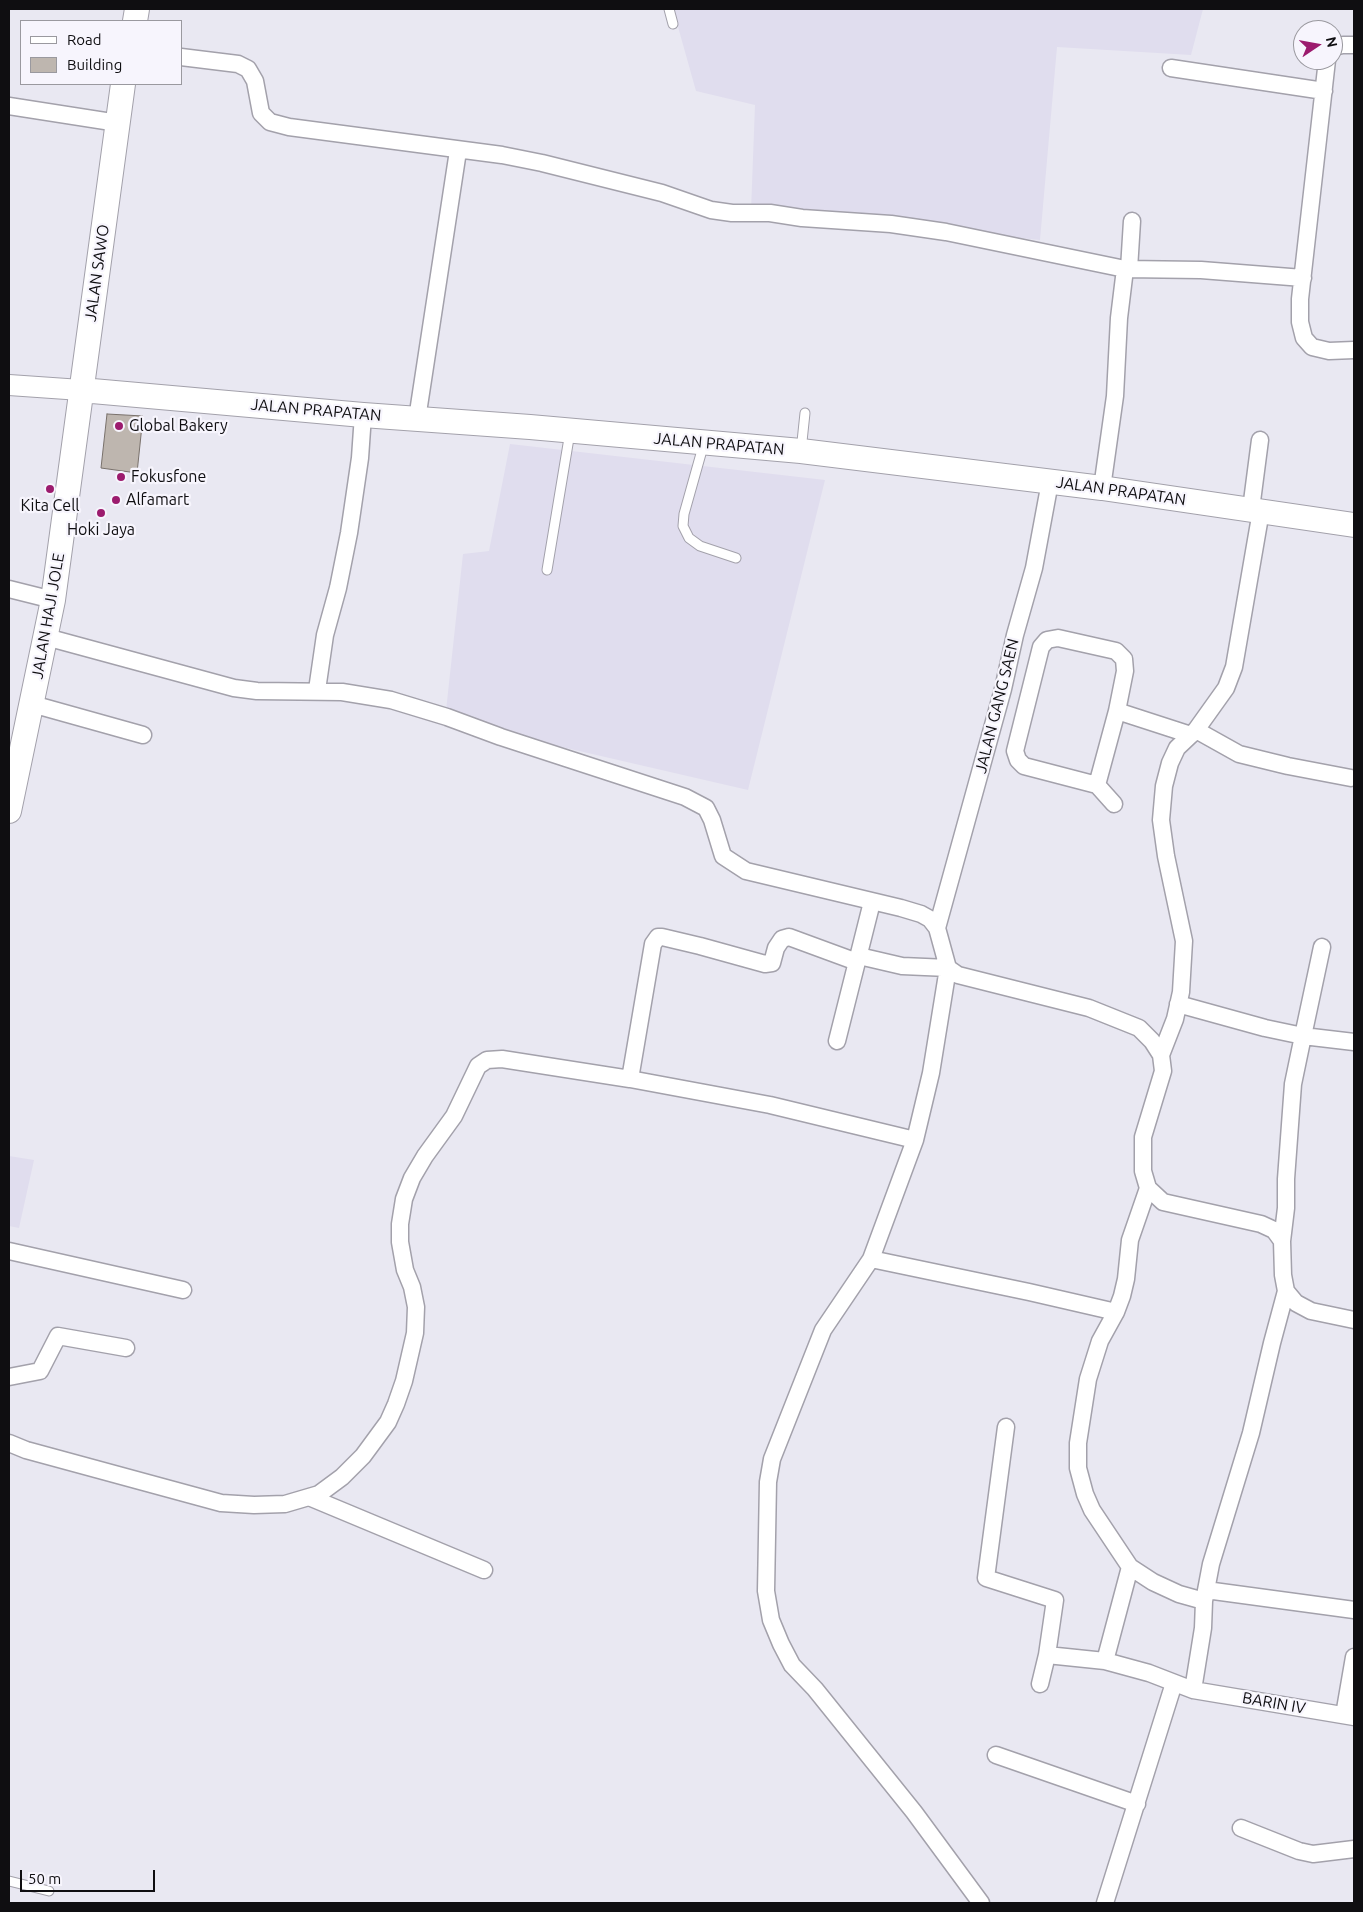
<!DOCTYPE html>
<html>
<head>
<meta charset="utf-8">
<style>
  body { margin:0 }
  #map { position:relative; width:1363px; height:1912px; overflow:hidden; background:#e9e8f2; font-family:Ubuntu,sans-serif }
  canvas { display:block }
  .frame { position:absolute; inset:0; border:10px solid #0f0e11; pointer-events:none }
  .legend { position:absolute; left:20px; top:20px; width:162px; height:65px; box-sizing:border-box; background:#f7f5fd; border:1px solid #9a999f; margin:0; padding:6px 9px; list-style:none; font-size:15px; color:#0f0e11 }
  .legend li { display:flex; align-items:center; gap:10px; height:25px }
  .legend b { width:25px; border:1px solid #9a999f }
  .north { position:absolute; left:1293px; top:20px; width:50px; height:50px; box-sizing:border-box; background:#f7f5fd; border:1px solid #9a999f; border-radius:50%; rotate:78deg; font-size:14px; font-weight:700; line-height:20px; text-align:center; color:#0f0e11 }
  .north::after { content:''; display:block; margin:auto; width:18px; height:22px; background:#9c1b6e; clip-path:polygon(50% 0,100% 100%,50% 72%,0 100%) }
  .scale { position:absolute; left:20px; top:1870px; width:135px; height:22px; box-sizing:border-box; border:2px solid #0f0e11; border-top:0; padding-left:6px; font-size:15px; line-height:18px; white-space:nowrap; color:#0f0e11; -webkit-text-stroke:4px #f7f5fd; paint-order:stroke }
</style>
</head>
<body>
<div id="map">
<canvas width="1363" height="1912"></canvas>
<div class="frame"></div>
<ul class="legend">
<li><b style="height:6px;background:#fff"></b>Road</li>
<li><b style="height:14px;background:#beb6af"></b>Building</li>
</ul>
<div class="north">N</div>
<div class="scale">50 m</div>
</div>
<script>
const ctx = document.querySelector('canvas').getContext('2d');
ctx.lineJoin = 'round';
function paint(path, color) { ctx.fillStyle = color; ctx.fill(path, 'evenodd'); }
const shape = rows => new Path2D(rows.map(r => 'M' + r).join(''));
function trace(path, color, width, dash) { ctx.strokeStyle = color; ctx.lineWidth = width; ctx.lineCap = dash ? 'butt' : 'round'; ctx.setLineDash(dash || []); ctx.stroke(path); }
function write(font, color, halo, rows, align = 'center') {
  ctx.font = font + ' Ubuntu,sans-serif'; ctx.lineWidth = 4.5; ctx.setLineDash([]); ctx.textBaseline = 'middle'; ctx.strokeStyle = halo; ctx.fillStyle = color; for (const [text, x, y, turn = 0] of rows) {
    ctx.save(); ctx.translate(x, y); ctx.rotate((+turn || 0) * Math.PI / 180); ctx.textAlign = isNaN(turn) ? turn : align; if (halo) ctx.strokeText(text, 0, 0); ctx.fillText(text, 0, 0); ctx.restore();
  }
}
const built = shape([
  [673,9,1203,9,1191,55,1057,47,1040,240,751,211,755,105,696,91],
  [510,444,825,480,748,790,445,720,463,554,489,551],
  [9,1156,34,1160,19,1228,9,1226]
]);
const building = shape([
  [107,414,143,416,137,473,101,468,107,414]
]);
const service = shape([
  [669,9,673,24],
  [704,443,684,514,683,526,689,538,700,546,736,558],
  [801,451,805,413],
  [547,570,570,432],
  [9,1881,49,1891]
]);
const minor = shape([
  [1333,47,1343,45,1354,45],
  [181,57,238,64,248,69,255,81,261,113,270,122,289,127,502,155,542,163,662,193,711,210,732,213,770,213,802,218,891,224,946,232,1125,269,1201,270,1303,278],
  [1327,60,1300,299,1300,322,1304,338,1312,347,1329,351,1354,350],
  [1171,68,1324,91],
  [9,106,118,123],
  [1129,269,1132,221],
  [417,419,458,151],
  [1102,488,1115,396,1119,318,1125,269],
  [1251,509,1260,440],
  [9,589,53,600],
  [46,637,234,688,257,691,342,692,391,700,447,717,501,737,685,797,706,808,712,820,723,856,746,871,901,908,921,914,930,919,937,928,948,968,958,975,1089,1008,1139,1028,1152,1041,1161,1055,1163,1071,1143,1137,1143,1171,1148,1188,1163,1202,1261,1224,1274,1230,1282,1241,1283,1275,1286,1291,1296,1303,1311,1311,1354,1320],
  [317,690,325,635,338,588,349,533,360,458,363,415],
  [32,704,143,735],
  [1117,711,1191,735],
  [1196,730,1239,754,1288,766,1351,778],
  [1097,785,1024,766,1018,760,1015,751,1041,647,1047,640,1058,638,1116,651,1124,659,1125,671,1117,711,1097,785,1114,804],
  [937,928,1003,689,1015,635,1034,568,1050,482],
  [859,956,902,966,948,968,931,1073,915,1140,871,1259,823,1330,772,1459,768,1482,766,1591,771,1620,781,1644,792,1665,815,1689,914,1812,981,1903],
  [1178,1004,1265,1028,1303,1036,1322,947],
  [837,1041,872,902],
  [1161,1055,1175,1019,1181,992,1184,941,1166,856,1161,820,1164,786,1170,763,1177,748,1196,730,1226,688,1234,667,1261,511],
  [630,1079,653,944,658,937,662,937,700,946,765,964,772,963,776,948,782,939,789,937,857,962],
  [1148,1188,1130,1240,1126,1279,1122,1296,1116,1312,1100,1341,1088,1379,1078,1443,1078,1468,1085,1494,1092,1510,1130,1567,1153,1582,1179,1594,1204,1601],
  [1282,1241,1286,1208,1286,1179,1293,1084,1303,1036,1354,1042],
  [9,1251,183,1290],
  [871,1259,1029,1292,1116,1312],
  [9,1377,40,1371,58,1336,126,1348],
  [1006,1427,986,1578,1055,1600,1047,1655],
  [9,1443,26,1450,221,1503,254,1505,285,1504,319,1494,342,1477,363,1456,388,1422,396,1404,404,1381,415,1333,416,1307,412,1287,405,1270,400,1242,400,1224,404,1199,412,1178,425,1156,454,1116,478,1066,487,1060,502,1059,630,1079,770,1105,915,1140],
  [309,1497,484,1570],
  [1206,1590,1354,1610],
  [1105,1661,1130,1567],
  [1040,1684,1047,1655,1105,1661,1149,1673,1193,1690,1354,1717],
  [1193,1690,1203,1628,1204,1601,1211,1564,1251,1433,1272,1343,1286,1291],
  [1344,1715,1354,1657],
  [996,1755,1137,1804],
  [1241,1828,1299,1851,1313,1854,1354,1849],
  [1105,1903,1174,1683]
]);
const tertiary = shape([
  [9,385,81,390]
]);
const secondary = shape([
  [135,21,137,9],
  [81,390,363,415,530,427,801,451,1102,488,1354,525],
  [9,811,53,600,123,84]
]);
const markers = [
  [119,426,5,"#9c1b6e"],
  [121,477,5,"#9c1b6e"],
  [50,489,5,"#9c1b6e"],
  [116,500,5,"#9c1b6e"],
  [101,513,5,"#9c1b6e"]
];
const streetNames = [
  ["JALAN SAWO",97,273,-82],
  ["JALAN PRAPATAN",316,410,5],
  ["JALAN PRAPATAN",719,444,5],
  ["JALAN PRAPATAN",1121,491,8],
  ["JALAN HAJI JOLE",48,616,-80],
  ["JALAN GANG SAEN",997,706,-76],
  ["BARIN IV",1274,1703,10]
];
const poiNames = [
  ["Global Bakery",129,426],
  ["Fokusfone",131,477],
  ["Alfamart",126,500],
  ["Kita Cell",50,506,"center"],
  ["Hoki Jaya",101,530,"center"]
];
paint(built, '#e0ddee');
paint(building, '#beb6af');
trace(building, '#79716b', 1);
trace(service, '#a3a1ab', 11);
trace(minor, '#a3a1ab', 19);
trace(tertiary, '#a3a1ab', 22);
trace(secondary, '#a3a1ab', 26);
trace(service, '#fff', 9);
trace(minor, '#fff', 16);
trace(tertiary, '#fff', 20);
trace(secondary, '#fff', 24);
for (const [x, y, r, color] of markers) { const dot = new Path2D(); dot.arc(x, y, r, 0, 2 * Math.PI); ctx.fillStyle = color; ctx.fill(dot); trace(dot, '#f7f5fd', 2); }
write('16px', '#0f0e11', '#f7f5fd', streetNames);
write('16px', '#0f0e11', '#f7f5fd', poiNames, 'left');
</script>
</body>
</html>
